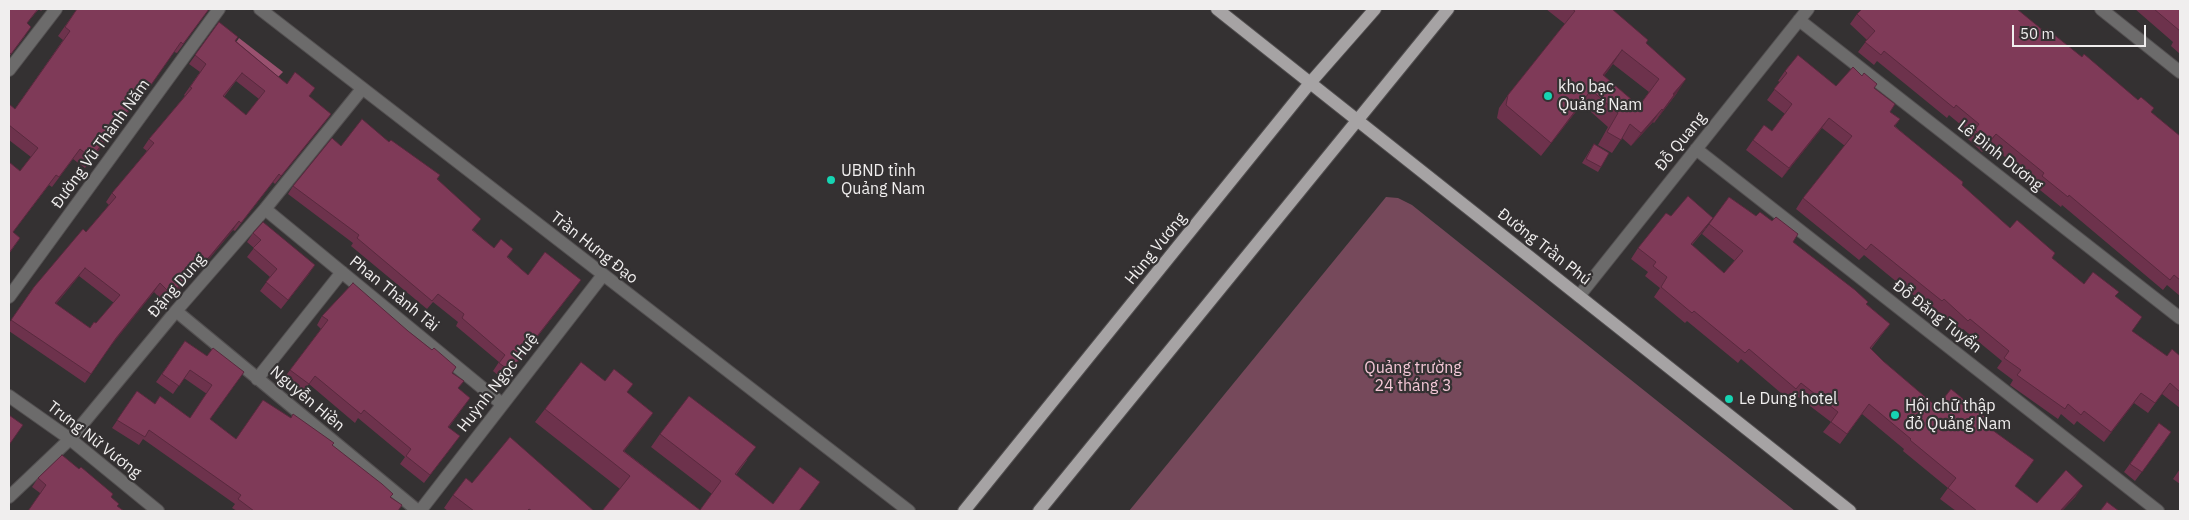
<!DOCTYPE html>
<html>
<head>
<meta charset="utf-8">
<style>
  body { margin:0 }
  #map { position:relative; width:2189px; height:520px; overflow:hidden; background:#343132; font-family:"IBM Plex Sans",sans-serif }
  canvas { display:block }
  .frame { position:absolute; inset:0; border:10px solid #f0eeee; pointer-events:none }
  .scale { position:absolute; left:2012px; top:25px; width:134px; height:22px; box-sizing:border-box; border:2px solid #f0eeee; border-top:0; padding-left:6px; font-size:15px; line-height:18px; white-space:nowrap; color:#f0eeee; -webkit-text-stroke:4px #343132; paint-order:stroke }
</style>
</head>
<body>
<div id="map">
<canvas width="2189" height="520"></canvas>
<div class="frame"></div>
<div class="scale">50 m</div>
</div>
<script>
const ctx = document.querySelector('canvas').getContext('2d');
ctx.lineJoin = 'round';
function paint(path, color) { ctx.fillStyle = color; ctx.fill(path, 'evenodd'); }
const shape = rows => new Path2D(rows.map(r => 'M' + r).join(''));
function trace(path, color, width, dash) { ctx.strokeStyle = color; ctx.lineWidth = width; ctx.lineCap = dash ? 'butt' : 'round'; ctx.setLineDash(dash || []); ctx.stroke(path); }
function write(font, color, halo, rows, align = 'center') {
  ctx.font = font + ' "IBM Plex Sans",sans-serif'; ctx.lineWidth = 4.5; ctx.setLineDash([]); ctx.textBaseline = 'middle'; ctx.strokeStyle = halo; ctx.fillStyle = color; for (const [text, x, y, turn = 0] of rows) {
    ctx.save(); ctx.translate(x, y); ctx.rotate((+turn || 0) * Math.PI / 180); ctx.textAlign = isNaN(turn) ? turn : align; if (halo) ctx.strokeText(text, 0, 0); ctx.fillText(text, 0, 0); ctx.restore();
  }
}
const green = shape([
  [1386,197,1398,198,1412,205,1795,511,1129,511]
]);
const forest = shape([
  [239,38,283,72,268,87,232,48]
]);
const minor = shape([
  [260,9,909,511],
  [2101,9,2180,72],
  [1799,20,2180,318],
  [9,70,56,9],
  [1696,149,2158,511],
  [265,209,502,404],
  [1579,296,1808,9],
  [9,297,219,9],
  [176,311,418,511],
  [257,379,342,272],
  [9,396,70,439,158,511],
  [9,497,70,439,176,311,265,209,362,89],
  [420,511,603,275]
]);
const major = shape([
  [1217,9,1850,511],
  [964,511,1310,83,1375,9],
  [1039,511,1448,9]
]);
const wall = shape([
  [9,9,43,9,41,11,39,9,27,23,25,36,9,57],
  [77,9,209,9,177,53,174,52,139,102,137,101,85,168,73,159,52,187,49,185,13,232,20,238,9,254,9,162,20,171,31,157,9,140,9,104,15,109,63,40,58,36],
  [1546,9,1612,9,1646,43,1677,93,1654,123,1653,122,1631,146,1622,138,1612,153,1598,145,1608,127,1582,104,1541,156,1497,118,1499,108,1508,95,1565,24],
  [1613,64,1649,92,1639,106,1604,76],
  [2135,9,2180,9,2180,54,2171,46,2173,42],
  [2017,10,2045,32,2151,112,2180,136,2180,296,2167,285,2163,290,2062,205,2061,207,2035,186,2037,183,1989,144,1982,152,1968,139,1972,134,1949,115,1947,118,1877,61,1874,65,1858,52,1867,40,1850,24,1857,14],
  [219,22,236,41,287,84,315,88,309,96,331,114,325,122,275,184,273,182,235,231,233,230,204,265,165,303,154,292,110,346,85,383,9,331,9,323,34,287,86,232,109,205,106,202,112,193,147,151,143,148,149,139,185,96,184,95,200,72,189,64],
  [236,81,259,99,246,115,224,97],
  [79,276,114,303,96,323,90,328,56,304],
  [1785,71,1836,86,1874,88,1890,112,1900,119,1895,126,2010,228,2055,253,2052,258,2084,284,2115,297,2132,331,2167,356,2180,356,2180,408,2162,394,2148,413,2134,403,2104,442,2077,421,2074,425,2061,414,2058,419,2010,385,2013,380,1997,368,2002,361,1963,329,1961,331,1936,310,1935,311,1909,292,1864,255,1859,260,1796,209,1803,198,1845,146,1822,128,1782,178,1746,150,1753,140,1772,131,1785,114,1767,100,1780,82,1778,81],
  [389,142,438,179,473,230,494,248,508,257,528,275,575,288,504,380,493,371,499,362,456,326,458,322,433,302,427,309,351,246,353,243,288,194,293,186,341,146],
  [1594,144,1601,167,1598,172,1582,163],
  [1729,197,1793,242,1890,324,1871,349,1883,361,1937,407,1984,424,2015,486,2037,503,2076,496,2062,511,1956,511,1940,499,1948,488,1903,451,1904,449,1862,414,1840,444,1823,432,1831,422,1793,393,1788,399,1741,359,1738,363,1687,321,1685,323,1654,297,1660,288,1645,276,1648,272,1631,259,1638,248,1671,216,1706,228,1692,245,1724,273,1735,261,1702,234],
  [253,233,309,274,281,309,260,291,270,277,247,257,254,248,247,242],
  [322,316,408,331,432,350,456,367,452,373,459,389,470,398,449,427,454,444,424,483,400,464,405,457,358,418,355,423,309,384,303,392,284,378,321,329,317,325],
  [185,341,207,356,244,372,210,419,236,439,332,446,391,497,398,511,237,511,232,508,235,504,143,439,139,445,112,428,137,391,155,404,190,418,207,394,184,378,173,394,156,382],
  [605,381,633,384,627,392,653,413,624,451,700,510,712,494,651,447,660,434,747,460,736,475,773,504,799,511,602,511,620,489,535,422,545,409],
  [2159,423,2165,441,2135,481,2124,472],
  [2180,469,2180,484,2173,479],
  [38,478,111,497,118,506,40,493,32,487],
  [472,483,594,511,448,511,444,508,453,495]
]);
const shadedWall = shape([
  [1622,50,1613,64,1594,89,1603,75],
  [1686,79,1677,93,1654,123,1673,94],
  [1591,90,1582,104,1541,156,1551,143],
  [144,91,137,101,85,168,91,158],
  [1662,109,1653,122,1631,146,1641,133],
  [331,114,325,122,275,184,281,176],
  [1829,118,1822,128,1782,178,1789,168],
  [1996,134,1989,144,1982,152,1989,142],
  [1713,218,1706,228,1683,254,1691,244],
  [239,221,233,230,204,265,165,303,171,294],
  [315,265,309,274,281,309,288,300],
  [85,268,79,276,49,312,55,303],
  [581,280,575,288,504,380,510,371],
  [160,283,154,292,110,347,116,338],
  [2141,393,2134,403,2104,442,2111,432],
  [653,413,644,426,614,464,623,451],
  [2083,486,2076,496,2062,511,2060,511]
]);
const building = shape([
  [9,9,38,9,27,23,31,27,11,54,9,52,9,9],
  [77,9,209,9,183,44,181,42,146,92,144,91,91,158,80,149,59,177,56,175,13,232,20,238,9,253,9,162,20,171,38,148,9,125,9,104,15,109,70,31,65,27,77,9],
  [1572,9,1612,9,1648,40,1646,43,1686,79,1673,94,1674,95,1663,110,1662,109,1641,133,1630,124,1621,140,1607,132,1618,113,1591,90,1551,143,1506,105,1508,95,1575,11,1572,9],
  [1622,50,1659,79,1639,106,1603,75,1622,50],
  [1862,9,2017,9,2045,32,2047,29,2082,57,2084,54,2138,100,2141,97,2154,108,2151,112,2180,136,2180,280,2174,275,2170,280,2069,195,2068,197,2042,176,2044,173,1996,134,1989,142,1975,130,1979,124,1956,105,1954,108,1884,51,1881,55,1865,42,1875,31,1857,14,1862,9],
  [2154,9,2180,9,2180,31,2154,9],
  [219,22,238,37,235,41,287,84,295,72,315,88,309,96,331,114,281,176,279,174,241,223,239,221,210,256,171,294,160,283,116,338,91,374,11,320,34,287,83,229,86,232,116,197,112,193,154,143,149,139,192,88,190,87,206,64,195,55,219,22],
  [242,73,265,91,246,115,223,96,242,73],
  [85,268,120,295,96,323,94,322,90,328,55,303,85,268],
  [1798,55,1836,86,1853,67,1862,76,1864,73,1877,84,1874,88,1895,104,1890,112,1900,119,1894,126,1963,182,1962,185,2010,228,2017,220,2055,253,2052,258,2084,284,2093,272,2119,292,2115,296,2142,317,2132,331,2167,356,2172,349,2180,356,2180,392,2170,383,2155,403,2141,393,2111,432,2084,411,2081,415,2068,404,2065,409,2017,375,2021,370,2004,358,2009,351,1970,319,1968,321,1944,299,1942,301,1917,281,1871,244,1866,250,1803,198,1852,136,1829,118,1789,168,1753,140,1764,125,1772,131,1792,104,1774,89,1787,73,1785,71,1798,55],
  [362,119,389,142,391,140,440,175,437,179,481,219,472,230,494,248,501,239,513,249,507,257,528,275,545,252,581,280,510,371,499,363,505,355,462,318,464,314,438,294,432,301,357,238,359,235,293,186,332,138,341,146,362,119],
  [1594,144,1609,153,1601,167,1586,159,1594,144],
  [1688,196,1713,218,1691,244,1724,273,1743,251,1709,224,1729,197,1756,216,1760,212,1772,221,1776,217,1798,234,1793,242,1855,290,1868,302,1866,304,1890,324,1870,348,1883,361,1937,407,1951,389,1988,419,1984,424,2034,460,2015,486,2037,503,2066,470,2083,486,2060,511,1977,511,1948,488,1956,478,1910,440,1911,439,1869,404,1847,434,1831,422,1838,412,1801,383,1796,389,1749,349,1745,353,1694,311,1692,313,1661,287,1667,277,1653,266,1656,262,1638,248,1666,213,1671,216,1688,196],
  [263,222,315,265,288,300,266,282,277,269,253,248,261,240,253,233,263,222],
  [353,283,408,331,432,350,434,348,456,367,452,373,464,381,458,388,470,398,448,427,460,436,430,475,406,456,411,449,364,410,361,414,315,376,309,384,290,370,328,320,322,316,353,283],
  [185,341,207,356,213,348,244,372,210,419,236,439,263,400,291,418,293,414,334,443,332,445,382,484,393,494,390,497,402,505,398,511,254,511,238,499,241,495,149,430,145,437,117,420,137,391,155,404,160,396,190,418,212,385,190,370,179,386,162,374,185,341],
  [581,362,605,381,614,369,633,384,627,392,653,413,623,451,700,510,721,481,660,434,689,396,756,447,735,474,773,504,800,467,820,482,799,511,602,511,630,476,545,409,581,362],
  [9,415,23,425,9,445,9,415],
  [2159,423,2171,432,2142,472,2130,464,2159,423],
  [510,437,594,511,532,511,529,509,527,511,474,511,453,495,466,478,472,483,510,437],
  [62,455,79,469,81,467,113,494,111,497,119,504,117,506,124,511,28,511,46,485,38,478,62,455],
  [2107,502,2119,511,2100,511,2107,502]
]);
const markers = [
  [1548,96,5,"#16d5b3"],
  [831,180,5,"#16d5b3"],
  [1729,399,5,"#16d5b3"],
  [1895,415,5,"#16d5b3"]
];
const poiNames = [
  ["kho bạc",1558,87],
  ["Quảng Nam",1558,105],
  ["UBND tỉnh",841,171],
  ["Quảng Nam",841,189],
  ["Le Dung hotel",1739,399],
  ["Hội chữ thập",1905,406],
  ["đỏ Quảng Nam",1905,424]
];
const streetNames = [
  ["Đỗ Quang",1681,142,-51],
  ["Đường Vũ Thành Năm",101,144,-54],
  ["Lê Đình Dương",2000,156,38],
  ["Đường Trần Phú",1544,247,38],
  ["Trần Hưng Đạo",594,248,38],
  ["Hùng Vương",1156,249,-51],
  ["Đặng Dung",177,286,-49],
  ["Phan Thành Tài",394,294,39],
  ["Đỗ Đăng Tuyển",1937,317,38],
  ["Huỳnh Ngọc Huệ",498,383,-52],
  ["Nguyễn Hiền",307,399,40],
  ["Trưng Nữ Vương",94,440,38]
];
const parkNames = [
  ["Quảng trường",1413,368],
  ["24 tháng 3",1413,386]
];
paint(green, '#76495b');
paint(forest, '#99516f');
trace(minor, '#524f50', 14);
trace(major, '#524f50', 14);
trace(minor, '#6c6b6b', 12);
trace(major, '#a6a3a4', 12);
paint(wall, '#6d324c');
paint(shadedWall, '#59293e');
paint(building, '#7f3a58');
trace(building, '#59293e', 1);
for (const [x, y, r, color] of markers) { const dot = new Path2D(); dot.arc(x, y, r, 0, 2 * Math.PI); ctx.fillStyle = color; ctx.fill(dot); trace(dot, '#343132', 2); }
write('16px', '#f0eeee', '#343132', poiNames, 'left');
write('16px', '#f0eeee', '#343132', streetNames);
write('16px', '#f3c7d6', '#343132', parkNames);
</script>
</body>
</html>
